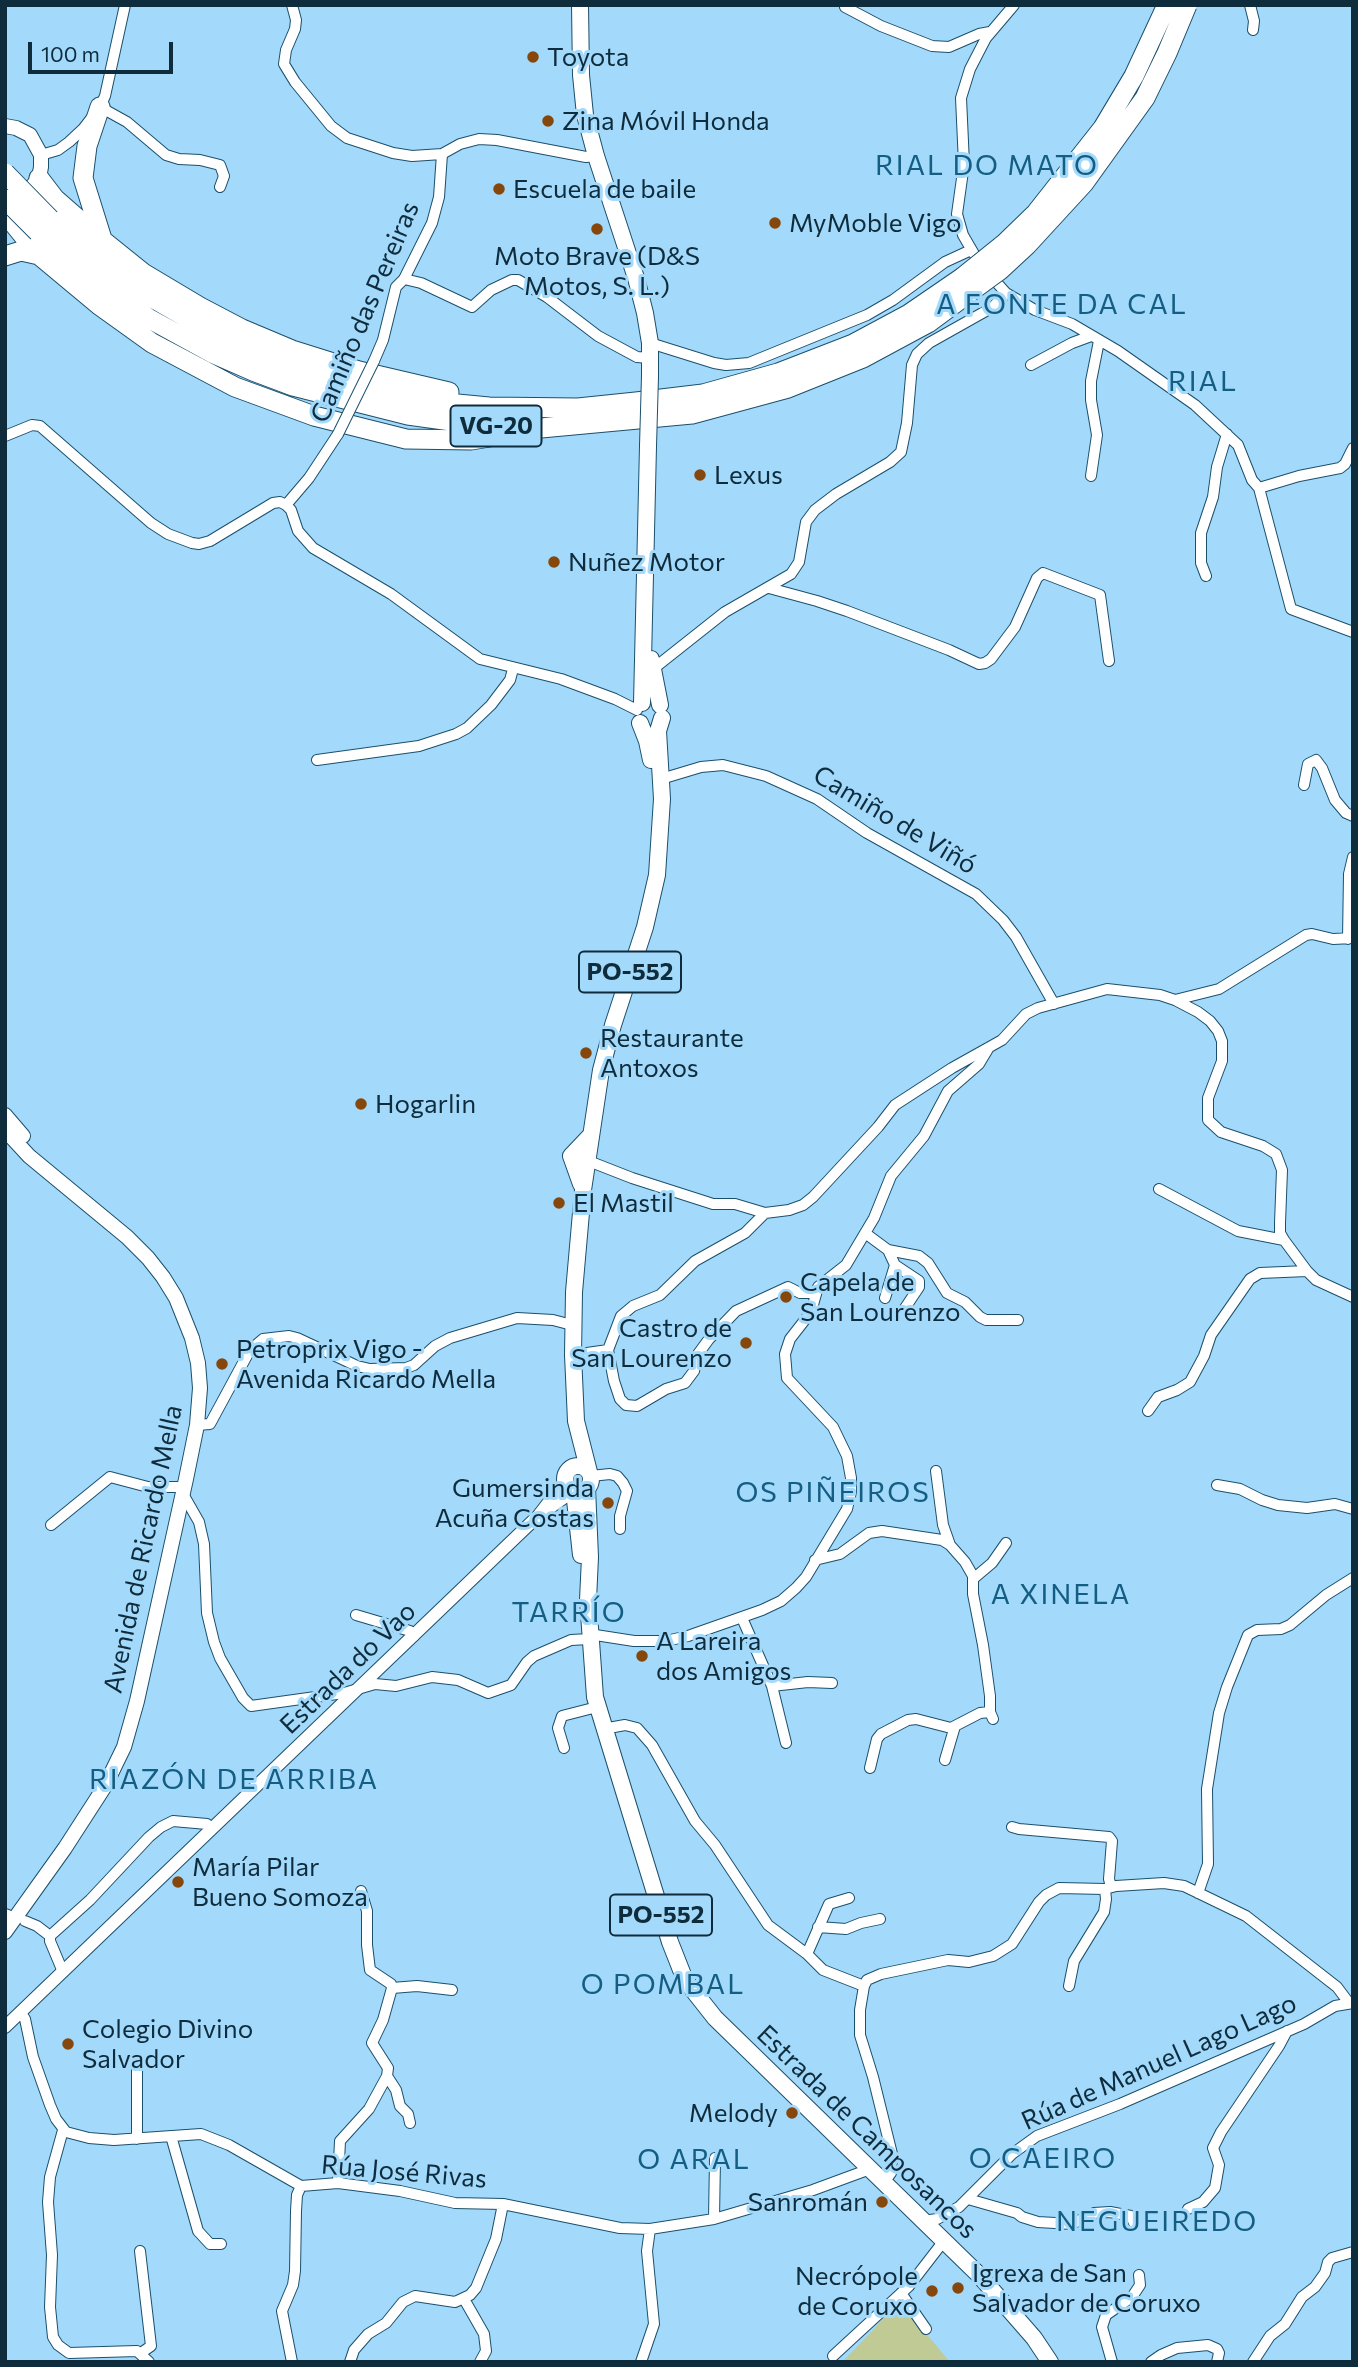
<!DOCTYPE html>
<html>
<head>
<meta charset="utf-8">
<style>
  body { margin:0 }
  #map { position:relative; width:1358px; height:2367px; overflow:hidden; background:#a3d9fa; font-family:Commissioner,sans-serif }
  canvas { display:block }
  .frame { position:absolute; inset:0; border:7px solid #0f2c3c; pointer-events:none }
  .scale { position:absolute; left:28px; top:42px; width:145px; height:32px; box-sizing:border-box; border:4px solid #0f2c3c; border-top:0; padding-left:9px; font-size:21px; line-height:24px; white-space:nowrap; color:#0f2c3c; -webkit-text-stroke:5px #a3d9fa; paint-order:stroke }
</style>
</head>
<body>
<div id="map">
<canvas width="1358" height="2367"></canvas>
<div class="frame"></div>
<div class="scale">100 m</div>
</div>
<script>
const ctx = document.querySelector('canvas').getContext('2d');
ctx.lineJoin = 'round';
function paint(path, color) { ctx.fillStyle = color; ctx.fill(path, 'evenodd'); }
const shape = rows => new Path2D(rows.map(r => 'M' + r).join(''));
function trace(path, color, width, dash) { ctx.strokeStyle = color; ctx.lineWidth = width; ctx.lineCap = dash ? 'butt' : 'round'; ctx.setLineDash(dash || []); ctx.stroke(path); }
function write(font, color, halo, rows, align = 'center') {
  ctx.font = font + ' Commissioner,sans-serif'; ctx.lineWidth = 6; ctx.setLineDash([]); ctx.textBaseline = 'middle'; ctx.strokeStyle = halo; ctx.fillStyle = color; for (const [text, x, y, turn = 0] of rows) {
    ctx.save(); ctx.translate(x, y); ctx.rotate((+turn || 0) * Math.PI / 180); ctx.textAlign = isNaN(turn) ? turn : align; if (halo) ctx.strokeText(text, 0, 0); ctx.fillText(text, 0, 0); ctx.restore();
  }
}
const green = shape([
  [898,2300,950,2362,842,2362,874,2329]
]);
const minor = shape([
  [292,5,296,20,295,29,286,50,284,64,295,82,331,126,347,138,393,153,412,156,442,154],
  [1250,5,1254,21,1253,30],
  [845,7,881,26,932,46,949,47,979,34,990,32],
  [100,107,127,122,166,155,179,159,200,160,220,165,224,176,220,187],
  [41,155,58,150,69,142,83,129,100,107,105,96,125,5],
  [974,254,963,235,957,214,964,164,961,98,970,69,986,38,1014,5],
  [404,279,421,283,472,307,491,290,512,280,518,280,547,297,598,336,637,357,650,358],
  [997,283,1006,293,1035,310,1072,324,1118,351,1195,405,1238,445,1252,480,1259,488,1299,476,1340,468,1345,464,1353,448],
  [650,343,714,363,726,365,749,363,867,315,893,300,945,262,971,250],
  [374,361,383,340,396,287,404,279,432,223,439,197,442,154,460,144,479,139,497,140,586,157,596,156],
  [1031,365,1072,343,1091,336],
  [5,436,32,425,40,426,151,523,168,534,192,543,199,544,210,541,273,503,280,502,286,505,291,510,298,531,313,548,391,594,480,659,561,679,615,699,637,710],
  [1091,476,1097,435,1091,400,1091,381,1099,341],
  [1259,488,1291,609,1353,632],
  [286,505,309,478,338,434],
  [1206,576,1201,563,1201,533,1213,497,1217,467,1227,434],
  [769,588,817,601,847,611,949,650,979,664,985,663,991,659,1015,627,1037,578,1043,573,1100,595,1109,661],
  [653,669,725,612,791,574,799,562,806,522,815,510,836,494,890,462,901,452,907,423,912,365,917,354,929,343,993,307,1006,293],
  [317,760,419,746,456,734,467,728,491,705,510,680,513,669],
  [661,779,701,767,723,765,766,776,817,799,867,833,976,894,1003,920,1016,937,1054,1004],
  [1304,785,1308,764,1316,760,1322,768,1335,800,1346,813,1353,816],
  [1348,939,1349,874,1353,857],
  [1175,1000,1219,989,1306,935,1312,934,1333,939,1353,938],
  [586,1160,632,1178,713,1204,735,1204,765,1213,789,1210,803,1205,813,1197,878,1127,895,1105,952,1068,1002,1040,1026,1014,1038,1008,1107,989,1160,995,1175,1000,1198,1012,1210,1021,1218,1031,1222,1041,1222,1061,1208,1098,1208,1120,1221,1132,1263,1146,1276,1154,1282,1170,1280,1223,1280,1233,1284,1240,1307,1271,1316,1280,1353,1297],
  [1159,1189,1238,1231,1284,1240],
  [765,1213,745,1233,695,1261,660,1295,633,1306,621,1316,608,1350,614,1381,620,1399,626,1405,637,1406,666,1389,685,1383,694,1371,698,1354,709,1339,736,1311,788,1287,800,1293,815,1293],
  [865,1233,888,1250,919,1256,928,1263,947,1293,965,1302,980,1317,986,1320,1018,1320],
  [888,1250,895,1265,919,1281,919,1287,905,1308],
  [885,1298,895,1265],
  [573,1355,608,1350],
  [1148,1411,1158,1397,1177,1390,1190,1382,1204,1356,1211,1335,1250,1279,1260,1273,1307,1271],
  [197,1425,210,1424,250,1350,263,1339,289,1336,297,1338,357,1366,370,1369,406,1368,414,1365,435,1346,450,1338,517,1318,553,1320,572,1325],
  [936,1471,943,1525,950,1545],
  [591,1476,610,1474,617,1476,623,1483,627,1491,620,1516,620,1529],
  [1217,1485,1240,1489,1262,1500,1278,1505,1307,1508,1335,1504,1353,1509],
  [183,1494,199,1522,204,1544,207,1613,214,1642,220,1658,243,1698,251,1706,344,1693,375,1684,396,1686,432,1677,458,1680,488,1693,511,1685,527,1662,534,1656,571,1640,589,1639],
  [51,1525,110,1477,148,1487,184,1487],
  [815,1560,840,1554,869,1533,882,1531,942,1540,950,1545,965,1562,973,1576,973,1594,983,1645,990,1696,990,1712,993,1719],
  [973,1579,992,1563,1006,1543],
  [356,1615,410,1631,414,1636],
  [742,1618,772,1686,786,1743],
  [589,1634,634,1641,666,1641,688,1636,762,1610,781,1601,796,1588,806,1577,847,1509,851,1492,851,1478,847,1456,833,1427,787,1378,785,1354,790,1339,811,1312,818,1287,846,1265,874,1218,891,1176,924,1136,948,1091,979,1064,988,1049],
  [772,1686,808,1682,832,1683],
  [603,1729,625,1725,637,1728,652,1745,695,1821,715,1845,768,1925,807,1954,823,1970,864,1986],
  [564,1748,558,1728,562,1716,597,1707],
  [945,1760,955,1726],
  [870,1768,877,1739,881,1734,908,1720,916,1719,951,1728,980,1713,990,1712],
  [1012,1827,1019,1829,1109,1837,1112,1841,1109,1879,1111,1887],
  [1198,1893,1208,1864,1207,1789,1219,1713,1227,1687,1248,1635,1257,1630,1281,1629,1290,1625,1326,1595,1353,1578],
  [5,1914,8,1915],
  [25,1921,37,1926,50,1936],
  [818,1927,846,1929,861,1923,880,1919],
  [807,1954,829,1904,849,1898],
  [63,1972,50,1941,50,1936,90,1900,149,1837,161,1827,173,1821,207,1824,212,1829],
  [1069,1986,1074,1961,1104,1912,1106,1899,1105,1889],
  [392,1988,417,1986,452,1990],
  [20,2012,25,2019,33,2057,50,2105,56,2119,66,2132,89,2138,114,2140,201,2134,229,2145,301,2186,338,2183,400,2191,455,2203,503,2204,620,2228,650,2229,714,2219,813,2190,870,2169],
  [387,2076,396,2090,400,2106,408,2114,410,2123],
  [63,2130,50,2177,48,2202,52,2255,50,2307,53,2337,58,2345,69,2353,137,2351,149,2362],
  [171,2136,198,2231,210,2244,221,2244],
  [137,2139,137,2068],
  [884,2182,891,2173,892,2154,873,2077,860,2035,860,2010,864,1986,867,1980,881,1974,948,1960,969,1962,993,1956,1012,1944,1039,1902,1046,1895,1059,1888,1105,1889,1116,1886,1164,1883,1184,1886,1246,1916,1337,1987,1349,2003],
  [338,2183,340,2141,369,2109,387,2076,388,2068,372,2043,383,2020,392,1988,391,1984,370,1970,367,1945,367,1911,361,1891],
  [968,2199,1017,2213,1022,2217,1038,2222,1072,2224,1094,2213,1110,2212,1131,2216,1134,2223],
  [1188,2209,1203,2202,1215,2188,1219,2165,1213,2148,1221,2132,1279,2046,1287,2031],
  [714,2219,715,2158],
  [923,2221,937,2219,959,2207,1012,2154,1037,2136,1120,2104,1304,2024,1335,2006,1353,2003],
  [140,2251,151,2346,141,2353],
  [901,2293,926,2329],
  [464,2299,484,2334,486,2351,480,2362],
  [833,2356,909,2286,943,2242],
  [292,2362,282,2311,293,2285,295,2271,296,2211,297,2195,301,2186],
  [350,2362,354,2350,368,2334,386,2323,403,2302,415,2296,455,2302,470,2295,476,2288,496,2239,503,2204],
  [641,2362,654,2324,647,2251,650,2229],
  [1112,2362,1102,2327,1106,2315,1132,2297,1140,2285,1139,2275],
  [1151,2362,1161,2355,1177,2348,1208,2345,1217,2349,1219,2353,1217,2362],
  [1253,2362,1270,2336,1285,2324,1302,2297,1315,2287,1325,2273,1328,2262,1332,2258,1353,2252]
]);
const tertiary = shape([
  [545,1511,573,1491],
  [5,2027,539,1515,566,1480]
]);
const secondary = shape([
  [5,126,16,128,30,135,41,155,41,167,39,178,29,190,16,198],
  [5,1115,23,1136],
  [5,1130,29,1156,127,1237,148,1258,163,1277,176,1298,192,1338,198,1363,200,1388,197,1425,186,1479,137,1701,124,1747,105,1786,65,1848,5,1932]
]);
const primary = shape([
  [580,5,581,75,585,115,596,156,636,278,645,313,650,343,650,376],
  [651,659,660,705],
  [642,703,648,446],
  [640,723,647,741,651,760],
  [581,1184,571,1156,590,1136],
  '565 1479a13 13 0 1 1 26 0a13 13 0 1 1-26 0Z',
  [589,1472,576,1421,573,1355,574,1292,583,1190,601,1070,613,1025,645,927,657,875,662,799,658,731,662,718],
  [587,1488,590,1557,588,1600,595,1697,670,1942,685,1980,715,2018,979,2275,1034,2338,1050,2362],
  [574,1491,581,1555]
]);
const motorway = shape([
  [100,107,87,146,83,178,102,239],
  [39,178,55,199,102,240,143,273,200,307,242,329,292,350,359,371,449,392],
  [5,213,39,255],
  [50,219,78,244,135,288,217,335,268,358,316,375,415,400,489,407,578,408,636,402,703,394,778,373,853,344,909,314,963,277],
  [38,232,84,271,148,318,212,353,253,371,293,386,408,415,480,425,541,428,692,414,788,388,863,358,928,323,974,289],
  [5,256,21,251,39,255,99,305,152,343,235,387,314,416,406,439,471,440,502,435]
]);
const minorBridge = shape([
  [338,434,374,361]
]);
const primaryBridge = shape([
  [648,446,650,376]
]);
const motorwayBridge = shape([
  [5,173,50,219],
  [5,199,38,232],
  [963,277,1004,244,1036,213,1103,128,1134,76,1167,5],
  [974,289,1000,270,1027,245,1084,183,1145,98,1167,53,1187,5]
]);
const markers = [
  [533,57,7,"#86470c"],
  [548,121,7,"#86470c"],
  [499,189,7,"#86470c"],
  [775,223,7,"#86470c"],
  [597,229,7,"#86470c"],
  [700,475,7,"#86470c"],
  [554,562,7,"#86470c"],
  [586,1053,7,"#86470c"],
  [361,1104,7,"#86470c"],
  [559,1203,7,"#86470c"],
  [786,1297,7,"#86470c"],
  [746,1343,7,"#86470c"],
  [222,1364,7,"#86470c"],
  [608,1503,7,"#86470c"],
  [642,1656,7,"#86470c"],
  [178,1882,7,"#86470c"],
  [68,2044,7,"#86470c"],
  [792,2113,7,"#86470c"],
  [882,2202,7,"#86470c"],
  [958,2288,7,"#86470c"],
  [932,2291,7,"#86470c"]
];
const shields = [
  [496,426,91],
  [630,972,102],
  [661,1915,102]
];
const shieldNames = [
  ["VG-20",496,426],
  ["PO-552",630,972],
  ["PO-552",661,1915]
];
const poiNames = [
  ["Toyota",547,57],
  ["Zina Móvil Honda",562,121],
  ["Escuela de baile",513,189],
  ["MyMoble Vigo",789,223],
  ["Moto Brave (D&S",597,256,"center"],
  ["Motos, S. L.)",597,286,"center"],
  ["Lexus",714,475],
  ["Nuñez Motor",568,562],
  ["Restaurante",600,1038],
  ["Antoxos",600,1068],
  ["Hogarlin",375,1104],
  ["El Mastil",573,1203],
  ["Capela de",800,1282],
  ["San Lourenzo",800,1312],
  ["Castro de",732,1328,"right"],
  ["San Lourenzo",732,1358,"right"],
  ["Petroprix Vigo -",236,1349],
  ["Avenida Ricardo Mella",236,1379],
  ["Gumersinda",594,1488,"right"],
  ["Acuña Costas",594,1518,"right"],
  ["A Lareira",656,1641],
  ["dos Amigos",656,1671],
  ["María Pilar",192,1867],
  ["Bueno Somoza",192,1897],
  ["Colegio Divino",82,2029],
  ["Salvador",82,2059],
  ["Melody",778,2113,"right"],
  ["Sanromán",868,2202,"right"],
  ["Igrexa de San",972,2273],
  ["Salvador de Coruxo",972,2303],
  ["Necrópole",918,2276,"right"],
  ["de Coruxo",918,2306,"right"]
];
const streetNames = [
  ["Camiño das Pereiras",365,312,-67],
  ["Camiño de Viñó",895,820,31],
  ["Avenida de Ricardo Mella",143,1549,-78],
  ["Estrada do Vao",348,1668,-44],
  ["Rúa de Manuel Lago Lago",1159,2062,-24],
  ["Estrada de Camposancos",867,2132,44],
  ["Rúa José Rivas",404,2172,5]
];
const neighbourhoodNames = [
  ["RIAL DO MATO",987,166],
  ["A FONTE DA CAL",1062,305],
  ["RIAL",1203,382],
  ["OS PIÑEIROS",833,1493],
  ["A XINELA",1061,1595],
  ["TARRÍO",569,1613],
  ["RIAZÓN DE ARRIBA",234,1780],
  ["O POMBAL",663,1985],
  ["O CAEIRO",1043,2159],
  ["O ARAL",694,2160],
  ["NEGUEIREDO",1157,2222]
];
paint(green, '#c0ca94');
trace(minor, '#1b506c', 12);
trace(tertiary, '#1b506c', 14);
trace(secondary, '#1b506c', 16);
trace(primary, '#1b506c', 18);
trace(motorway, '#1b506c', 21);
trace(minor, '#fff', 10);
trace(tertiary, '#fff', 12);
trace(secondary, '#fff', 14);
trace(primary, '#fff', 16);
trace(motorway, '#fff', 19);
trace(minorBridge, '#1b506c', 12, []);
trace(primaryBridge, '#1b506c', 18, []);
trace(motorwayBridge, '#1b506c', 21, []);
trace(minorBridge, '#fff', 10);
trace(primaryBridge, '#fff', 16);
trace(motorwayBridge, '#fff', 19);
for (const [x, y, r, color] of markers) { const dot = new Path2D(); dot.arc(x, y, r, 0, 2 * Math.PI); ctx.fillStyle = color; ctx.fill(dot); trace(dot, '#a3d9fa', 2.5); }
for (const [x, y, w] of shields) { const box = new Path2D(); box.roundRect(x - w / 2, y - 20.5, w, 41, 5); ctx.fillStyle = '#a3d9fa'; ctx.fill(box); trace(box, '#0f2c3c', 2); }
write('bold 24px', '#0f2c3c', null, shieldNames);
write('26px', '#0f2c3c', '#a3d9fa', poiNames, 'left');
write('26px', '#0f2c3c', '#a3d9fa', streetNames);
ctx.letterSpacing = '2px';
write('28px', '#135e82', '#a3d9fa', neighbourhoodNames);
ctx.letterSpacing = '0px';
</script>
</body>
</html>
